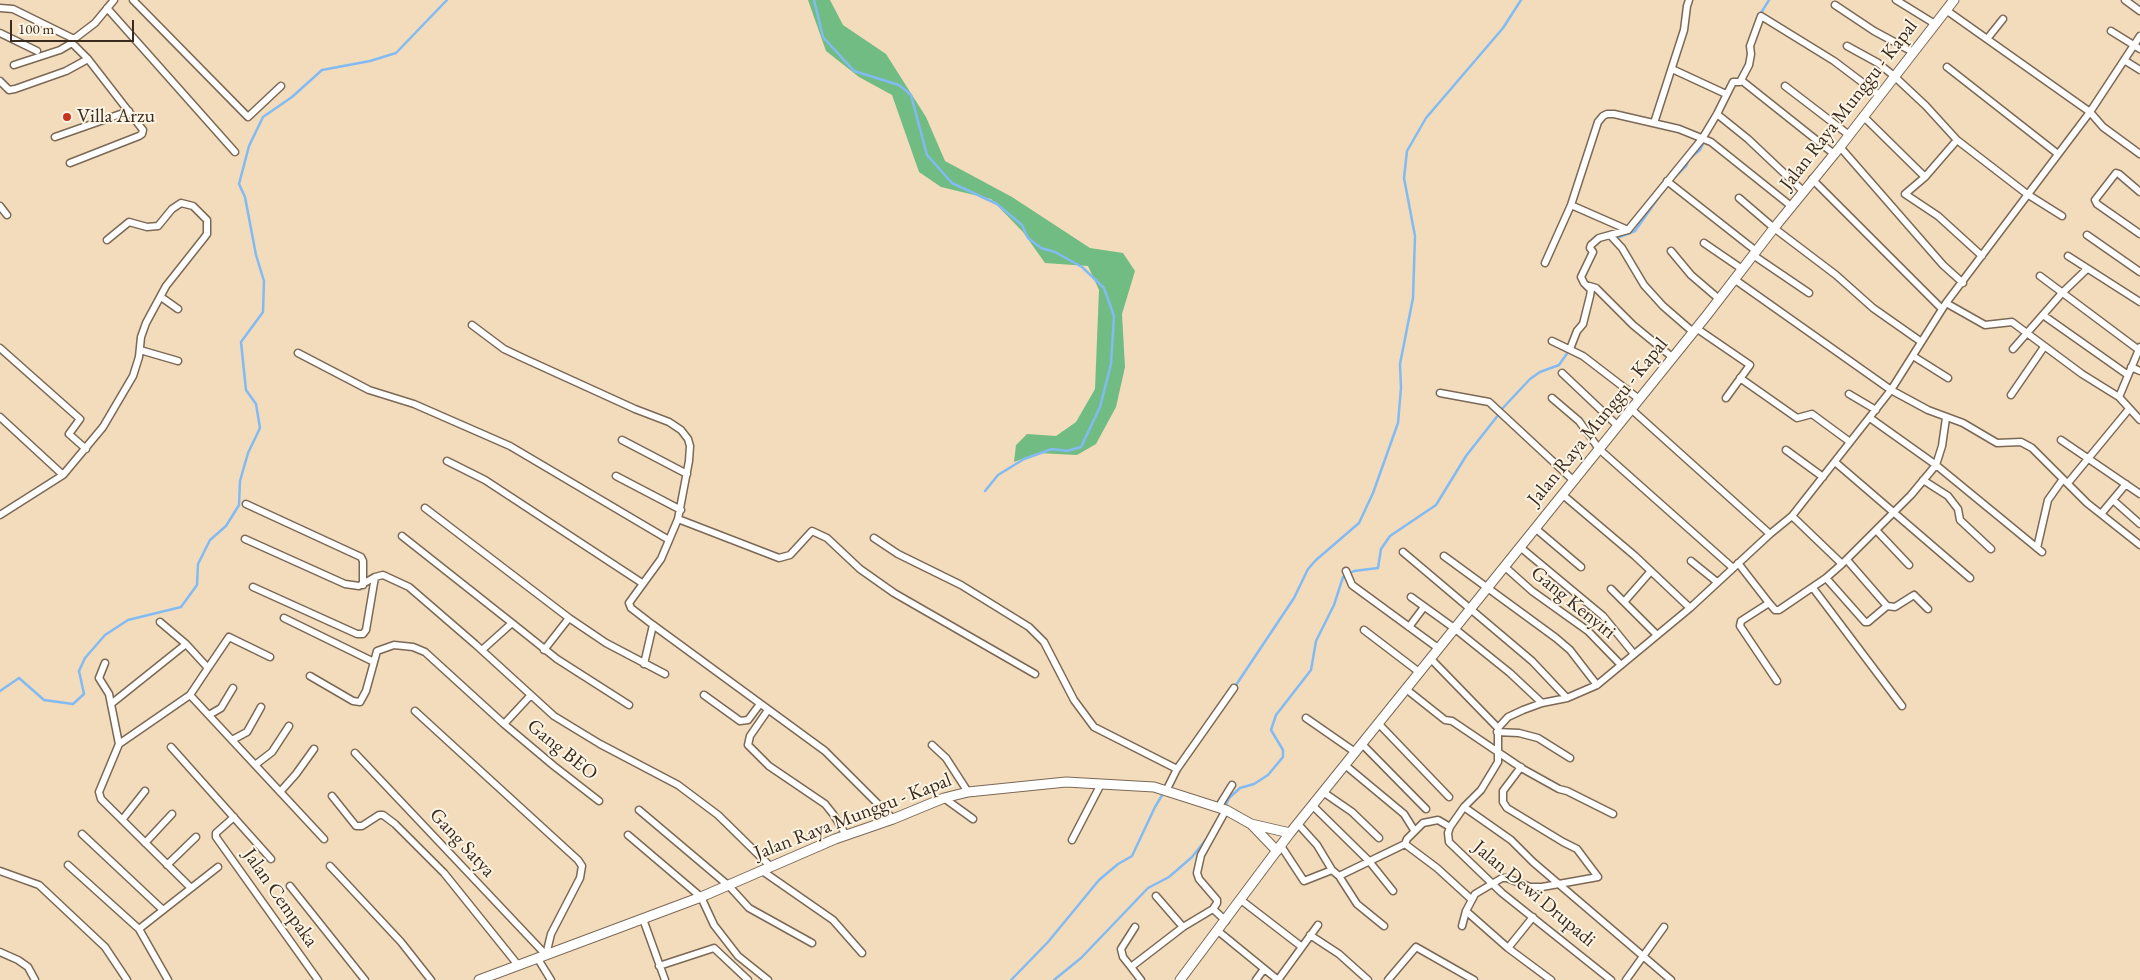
<!DOCTYPE html>
<html>
<head>
<meta charset="utf-8">
<style>
  body { margin:0 }
  #map { position:relative; width:2140px; height:980px; overflow:hidden; background:#f2dcbc; font-family:"EB Garamond",serif }
  canvas { display:block }
  .scale { position:absolute; left:10px; top:20px; width:124px; height:22px; box-sizing:border-box; border:2px solid #3b2a1e; border-top:0; padding-left:6px; font-size:15px; line-height:18px; white-space:nowrap; color:#3b2a1e; -webkit-text-stroke:4px #fcf5e5; paint-order:stroke }
</style>
</head>
<body>
<div id="map">
<canvas width="2140" height="980"></canvas>
<div class="scale">100 m</div>
</div>
<script>
const ctx = document.querySelector('canvas').getContext('2d');
ctx.lineJoin = 'round';
function paint(path, color) { ctx.fillStyle = color; ctx.fill(path, 'evenodd'); }
const shape = rows => new Path2D(rows.map(r => 'M' + r).join(''));
function trace(path, color, width, dash) { ctx.strokeStyle = color; ctx.lineWidth = width; ctx.lineCap = dash ? 'butt' : 'round'; ctx.setLineDash(dash || []); ctx.stroke(path); }
function write(font, color, halo, rows, align = 'center') {
  ctx.font = font + ' "EB Garamond",serif'; ctx.lineWidth = 4; ctx.setLineDash([]); ctx.textBaseline = 'middle'; ctx.strokeStyle = halo; ctx.fillStyle = color; for (const [text, x, y, turn = 0] of rows) {
    ctx.save(); ctx.translate(x, y); ctx.rotate((+turn || 0) * Math.PI / 180); ctx.textAlign = isNaN(turn) ? turn : align; if (halo) ctx.strokeText(text, 0, 0); ctx.fillText(text, 0, 0); ctx.restore();
  }
}
const forest = shape([
  [808,0,830,0,843,25,886,54,926,117,945,161,1012,197,1090,248,1123,253,1135,271,1122,314,1125,367,1116,407,1096,444,1077,455,1038,453,1014,462,1016,445,1027,434,1056,436,1076,422,1095,389,1099,290,1088,266,1045,263,1023,232,991,199,941,187,919,172,892,95,859,77,826,51]
]);
const stream = shape([
  [814,0,823,37,854,71,899,85,911,95,927,155,952,183,997,204,1022,225,1028,238,1041,248,1055,252,1082,267,1104,288,1114,316,1111,364,1100,407,1081,447,1067,451,1052,449,1024,459,998,475,985,491],
  [1761,13,1769,0],
  [1750,38,1757,18],
  [1738,79,1748,60,1748,44],
  [1674,178,1686,166,1689,159,1700,150,1704,142],
  [1617,238,1635,231,1659,197],
  [1580,276,1579,274,1590,252],
  [1501,410,1530,379,1540,372,1559,365,1568,352],
  [1234,688,1294,598,1308,569,1316,560,1359,523,1373,493,1398,423,1401,388,1400,364,1413,298,1415,236,1404,178,1407,151,1426,118,1503,28,1521,0],
  [0,691,19,678,44,700,73,704,84,694,79,671,85,658,105,635,128,620,181,607,197,585,198,564,210,540,226,526,239,505,240,481,248,453,260,428,256,404,246,390,241,342,263,312,264,281,256,255,245,197,239,184,249,146,263,117,292,97,322,70,370,61,396,53,447,0],
  [1225,807,1229,798,1240,788,1254,784,1268,775,1283,757,1283,750,1271,730,1276,715,1311,670,1316,641,1334,605,1343,577,1354,571,1378,568,1381,549,1390,536,1436,505,1466,456,1499,414],
  [1011,980,1048,942,1099,880,1118,864,1132,856,1155,807,1164,792],
  [1054,980,1081,958,1148,888,1169,877,1192,857,1208,837]
]);
const minor = shape([
  [133,0,248,117,281,86],
  [1896,0,1935,24],
  [2125,0,2140,11],
  [1835,5,1874,31,1913,52],
  [0,8,13,9,74,39,95,23,114,0],
  [107,8,235,152],
  [1946,10,2090,112,2103,127,2140,154],
  [2111,31,2140,49],
  [0,33,37,51],
  [1987,39,2003,19],
  [1847,46,1878,63,1894,76,1926,106,1957,140,2027,194,2062,216],
  [2124,60,2140,70],
  [14,65,60,50,72,43,73,40],
  [1947,67,2058,154],
  [1672,69,1726,94],
  [1741,80,1834,154],
  [0,81,9,90,15,89,66,71,88,59],
  [1785,86,1849,135],
  [1717,114,1748,139,1803,191],
  [1863,116,1925,177],
  [1654,123,1684,30,1687,6,1689,0],
  [55,137,129,111],
  [1957,140,1925,177,1905,194,1938,216,1982,256],
  [1840,147,1943,265,1963,283],
  [70,163,139,136,142,134,143,130,88,59,72,43],
  [1812,179,1942,309],
  [1667,181,1756,251],
  [2140,192,2119,174,2116,173,2095,200,2097,204,2140,234],
  [1739,198,1774,228,1836,275,1873,308,1920,341],
  [1571,205,1628,230],
  [0,206,7,215],
  [1610,235,1622,248,1644,285,1663,306,1693,332],
  [2087,235,2140,272],
  [1704,243,1742,269],
  [1671,251,1691,275,1719,299],
  [1753,255,1809,293],
  [2068,256,2140,302],
  [1545,263,1571,205,1598,122,1603,116,1607,114,1614,114,1679,129,1711,142,1791,206],
  [2040,276,2139,350],
  [1734,279,1891,390,1928,410,1963,423,1997,443,2021,442,2032,448,2063,479,2048,500,2037,548],
  [1589,286,1596,288,1633,325,1672,357],
  [161,297,178,309],
  [1946,303,1985,325,2012,322,2082,374,2119,397,2140,420],
  [2043,315,2128,375],
  [472,325,504,349,523,358,635,409,669,422,681,430,688,439,690,446,689,461,678,519,661,559,629,603,631,608,653,625],
  [1696,328,1750,365,1726,398],
  [1552,341,1583,356,1639,399],
  [0,348,80,419,69,434,86,449],
  [1570,349,1577,331,1583,324,1590,296,1591,290,1584,283,1581,277,1593,252,1590,248,1591,245,1599,238,1628,230,1702,139,1717,114,1733,82,1740,82,1749,65,1751,54,1750,46,1761,16,1834,61,1879,95],
  [2013,349,2062,293,2087,269],
  [140,350,178,361],
  [298,353,369,390,414,404,510,446,669,540],
  [1913,356,1948,378],
  [2131,367,2140,371],
  [1562,373,1618,426],
  [1740,378,1797,418,1812,414,1850,442],
  [1440,393,1489,402,1574,481],
  [1849,394,1876,410],
  [2011,395,2044,347],
  [2119,397,2140,347],
  [1552,398,1579,421,1599,449,1733,568],
  [1631,409,1770,534],
  [0,417,63,475],
  [1870,418,1936,465,2042,552],
  [622,440,687,474],
  [2061,440,2140,494],
  [1786,450,1823,477],
  [447,461,485,480,642,583],
  [1835,462,1970,578],
  [616,476,681,510],
  [2063,479,2087,503,2140,545],
  [1923,480,1948,496,1958,509,1960,520,1991,549],
  [2068,483,2129,409],
  [1563,495,1635,556,1690,608],
  [2113,500,2140,524],
  [246,504,361,557,363,561,363,585],
  [425,508,569,618],
  [2101,514,2126,484],
  [0,515,63,475,103,427,133,376,139,357,141,337,146,323,166,286,204,238,207,234,207,220,193,206,181,203,172,209,158,226,147,227,129,222,107,240],
  [1792,516,1842,564,1911,495,1936,465,1942,446,1946,418],
  [678,519,779,558,790,555,812,531,827,538,860,569,894,593,1035,674],
  [1535,528,1581,567],
  [1876,530,1909,565],
  [402,536,512,623,482,650],
  [874,538,898,554,961,585,1029,627,1044,642,1074,700,1094,727,1177,769],
  [245,539,345,584,359,586,375,577,383,575,409,587,475,644,554,716,600,744,678,785,718,815,771,867],
  [1520,547,1603,616,1634,654],
  [1403,552,1532,661,1567,698],
  [1444,556,1556,638,1570,650,1597,685],
  [1847,560,1887,606,1895,607,1914,595,1928,609],
  [1691,561,1717,582],
  [1738,563,1769,603],
  [1504,566,1532,591,1588,631,1621,665],
  [1346,571,1352,585,1438,648],
  [1826,578,1865,622,1868,622,1887,606],
  [253,587,357,634,363,634,366,630,375,577],
  [1813,588,1902,706],
  [1611,589,1657,635],
  [1411,597,1454,628,1510,673,1542,703],
  [1624,602,1651,571],
  [284,618,374,662],
  [160,622,186,644,208,668,190,695],
  [512,623,557,659,629,705],
  [1409,627,1424,607],
  [1364,630,1419,672],
  [544,650,569,618,606,643,665,674],
  [1430,658,1498,728],
  [105,663,99,678,109,694,119,744],
  [644,664,653,625,825,751,893,819],
  [208,668,229,637,270,657],
  [310,676,353,701,360,702,366,691,377,651,394,645,413,647,425,652,504,724,530,696],
  [1777,681,1740,626,1741,621,1769,603,1775,610,1779,610,1826,578,1842,564],
  [1406,689,1445,720,1452,721,1523,769,1559,789,1567,791,1613,814],
  [704,695,740,721,748,720,760,704],
  [111,704,186,644],
  [768,710,750,736,748,745,769,766,825,804,833,814,846,835],
  [415,711,578,860,582,866,580,878,551,934,546,955],
  [209,715,221,708,233,688],
  [1306,718,1355,752],
  [504,724,554,766,599,801],
  [1379,724,1449,797],
  [1497,732,1519,733,1538,738,1570,758],
  [232,740,247,732,261,707],
  [1362,744,1426,809],
  [932,745,946,758,968,792],
  [171,747,271,859],
  [355,753,546,955],
  [255,765,272,752,289,726],
  [1345,765,1404,814,1414,830],
  [1167,789,1177,769,1234,688],
  [280,792,296,774,314,749],
  [1323,792,1352,812,1379,838],
  [332,796,356,826,362,826,379,815,383,815,395,824,444,873,518,965],
  [944,798,973,819],
  [1219,806,1232,785],
  [1313,806,1369,861,1393,891],
  [1464,807,1511,840,1533,862,1671,980],
  [639,810,729,886,749,908,812,943],
  [234,817,216,833,216,837,318,980],
  [122,820,145,791],
  [1298,824,1317,845,1332,870,1339,876,1357,904,1384,926],
  [82,834,163,910],
  [628,835,701,897,714,925,738,956,768,980],
  [1072,840,1101,784],
  [145,843,172,814],
  [1405,844,1437,868,1471,899],
  [1281,846,1304,881,1332,870],
  [68,865,139,929,168,980],
  [167,865,196,837],
  [330,866,401,942,431,980],
  [761,870,833,920,862,953],
  [0,871,39,885,105,947,127,980],
  [1339,876,1405,844,1407,839,1423,823,1438,820,1450,827],
  [290,886,365,980],
  [191,888,101,799,99,792,119,744,190,695,324,839],
  [1156,896,1183,927],
  [1241,900,1302,947],
  [1213,909,1226,921],
  [1466,911,1508,948,1551,980],
  [643,919,665,980],
  [1462,926,1466,911,1475,894,1502,878,1507,878,1530,887,1542,887,1598,877,1577,849,1563,842,1507,808,1503,802,1503,791,1521,767],
  [139,929,218,867],
  [1218,931,1278,980],
  [1310,935,1339,954,1368,980],
  [1508,948,1533,917],
  [0,952,18,960,28,967,35,980],
  [538,959,551,980],
  [659,966,714,948,748,980],
  [1131,967,1123,957,1121,949,1135,927],
  [1141,980,1131,967,1183,927,1213,909,1217,903,1217,900,1199,879,1197,873,1201,855,1226,810],
  [1256,980,1264,969],
  [1278,980,1318,925],
  [1388,980,1416,947,1474,980],
  [1611,980,1502,893,1449,842,1448,833,1450,827,1464,807,1481,790,1498,762,1498,728,1508,717,1523,710,1542,703,1567,698,1597,685,1690,608,1770,534,1792,516,1891,390,1946,303,2090,112,2140,36],
  [1626,980,1664,927]
]);
const tertiary = shape([
  [1251,824,1290,833],
  [479,980,701,897,835,839,893,819,944,798,968,792,1066,782,1154,787,1226,810,1251,824,1277,851],
  [1180,980,1290,833,1707,315,1774,228,1840,147,1954,0]
]);
const markers = [
  [67,117,5,"#c8321e"]
];
const streetNames = [
  ["Jalan Raya Munggu - Kapal",1849,105,-52],
  ["Jalan Raya Munggu - Kapal",1598,422,-51],
  ["Gang Kenyiri",1573,603,39],
  ["Gang BEO",562,750,39],
  ["Jalan Raya Munggu - Kapal",853,817,-21],
  ["Gang Satya",462,843,47],
  ["Jalan Dewi Drupadi",1534,894,40],
  ["Jalan Cempaka",280,898,55]
];
const poiNames = [
  ["Villa Arzu",77,117]
];
paint(forest, '#71bc83');
trace(stream, '#82bbf3', 2.5);
trace(minor, '#7b6855', 9);
trace(tertiary, '#7b6855', 11);
trace(minor, '#fff', 6);
trace(tertiary, '#fff', 9);
for (const [x, y, r, color] of markers) { const dot = new Path2D(); dot.arc(x, y, r, 0, 2 * Math.PI); ctx.fillStyle = color; ctx.fill(dot); trace(dot, '#fcf5e5', 2); }
write('20px', '#3b2a1e', '#fcf5e5', streetNames);
write('20px', '#3b2a1e', '#fcf5e5', poiNames, 'left');
</script>
</body>
</html>
